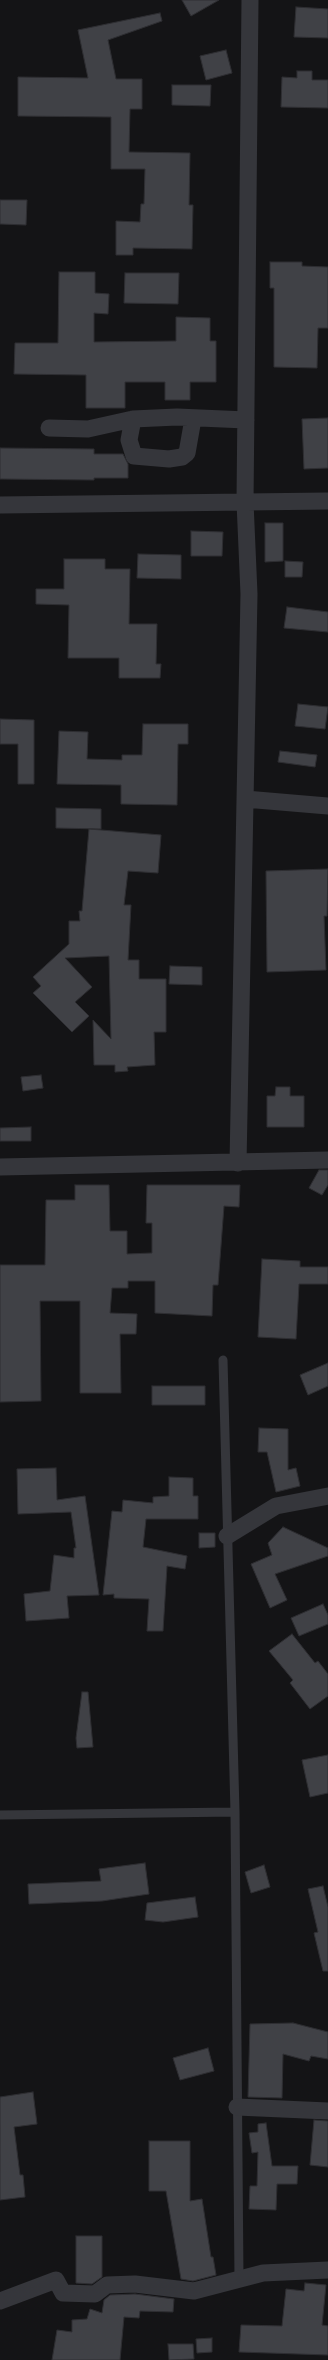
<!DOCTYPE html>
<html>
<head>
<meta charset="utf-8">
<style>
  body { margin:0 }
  canvas { display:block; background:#141416 }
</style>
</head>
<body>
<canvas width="328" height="2360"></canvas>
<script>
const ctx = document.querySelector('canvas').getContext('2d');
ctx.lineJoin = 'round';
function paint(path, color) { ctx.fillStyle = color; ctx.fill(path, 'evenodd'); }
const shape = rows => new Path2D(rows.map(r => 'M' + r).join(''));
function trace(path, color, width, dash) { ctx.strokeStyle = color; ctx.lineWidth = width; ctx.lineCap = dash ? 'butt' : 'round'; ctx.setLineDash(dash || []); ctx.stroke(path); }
const building = shape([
  [182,0,219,0,191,16,182,0],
  [296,7,328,9,328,38,294,37,296,7],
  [160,13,162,21,108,40,116,79,142,79,142,109,130,109,129,152,190,153,189,205,193,205,192,249,133,248,133,255,116,255,116,221,140,222,141,204,144,204,145,169,111,169,111,117,18,116,18,77,88,78,78,30,160,13],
  [226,50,232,73,206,80,200,56,226,50],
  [297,71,312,71,312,80,328,80,328,108,281,107,282,77,297,78,297,71],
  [172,85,211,85,210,106,172,105,172,85],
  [0,200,27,200,26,225,0,224,0,200],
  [270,262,302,262,302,266,328,267,328,328,318,328,317,368,274,367,274,288,270,288,270,262],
  [59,272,95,272,95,293,109,294,108,314,94,313,94,342,176,341,176,317,210,318,210,341,216,341,216,382,190,382,190,400,165,400,165,382,125,382,125,408,86,408,86,375,14,374,15,343,58,343,59,272],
  [125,273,179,273,178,304,124,303,125,273],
  [328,418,328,468,304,469,302,419,328,418],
  [0,448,94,449,94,454,123,454,128,464,128,478,94,478,94,480,0,479,0,448],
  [265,523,283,523,283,561,265,562,265,523],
  [191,531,223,532,222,556,191,556,191,531],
  [138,554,181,555,181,579,137,578,138,554],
  [64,559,105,559,105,569,130,569,129,624,157,624,156,664,161,664,160,678,119,678,119,658,68,658,69,605,36,604,36,589,64,589,64,559],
  [285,561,303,562,302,577,285,577,285,561],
  [287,607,328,612,328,632,284,628,287,607],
  [298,704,328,707,325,729,295,726,298,704],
  [0,719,34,720,34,784,18,784,18,744,0,744,0,719],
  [143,724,188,724,188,744,178,744,177,805,121,804,121,785,57,784,59,731,88,732,87,759,122,760,122,755,142,755,143,724],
  [280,751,317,755,315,767,278,762,280,751],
  [56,808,101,809,101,829,56,828,56,808],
  [89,829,161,835,158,873,128,871,124,905,131,905,128,960,139,960,139,979,166,979,166,1032,154,1032,155,1065,127,1067,128,1071,115,1072,115,1065,94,1065,93,1020,111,1039,109,956,65,958,92,987,75,1002,89,1016,72,1032,33,993,41,986,33,977,69,944,69,921,80,921,79,911,82,911,89,829],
  [328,869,327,916,324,916,326,970,267,972,266,871,328,869],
  [170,966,202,967,202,985,169,984,170,966],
  [41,1075,43,1088,23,1091,21,1077,41,1075],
  [276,1087,290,1087,290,1096,304,1096,304,1127,267,1127,267,1096,275,1096,276,1087],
  [31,1127,31,1141,0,1141,0,1128,31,1127],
  [319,1170,328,1170,328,1185,322,1195,309,1188,319,1170],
  [75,1185,109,1185,110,1231,127,1231,127,1254,152,1253,152,1223,146,1223,147,1185,240,1185,239,1207,224,1206,218,1285,213,1285,212,1316,155,1313,155,1281,128,1281,128,1288,112,1288,110,1313,137,1314,136,1334,120,1334,121,1393,80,1393,80,1301,40,1301,41,1401,0,1402,0,1265,45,1265,46,1200,75,1200,75,1185],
  [262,1259,300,1261,300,1267,328,1267,328,1284,299,1284,296,1339,258,1337,262,1259],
  [328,1363,328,1386,308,1395,300,1375,328,1363],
  [152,1386,205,1386,205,1405,152,1405,152,1386],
  [259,1428,288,1429,288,1470,296,1468,300,1486,276,1492,267,1452,258,1452,259,1428],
  [56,1468,57,1500,85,1496,99,1595,67,1596,69,1618,26,1621,24,1594,50,1591,54,1555,74,1558,74,1548,76,1548,71,1512,18,1514,17,1469,56,1468],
  [169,1477,193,1478,193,1496,198,1496,198,1519,146,1519,143,1547,187,1556,185,1569,167,1566,163,1631,147,1631,149,1599,114,1598,114,1594,103,1595,112,1511,122,1512,123,1500,153,1503,153,1497,169,1496,169,1477],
  [283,1527,328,1548,328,1556,275,1574,287,1600,270,1608,251,1564,272,1555,268,1543,283,1527],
  [199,1533,215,1533,215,1547,199,1548,199,1533],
  [323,1604,328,1615,328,1624,299,1636,291,1618,323,1604],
  [292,1634,315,1663,318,1661,328,1674,328,1696,310,1709,290,1683,293,1680,269,1651,292,1634],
  [82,1692,88,1692,93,1747,77,1748,76,1738,82,1692],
  [328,1755,328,1793,310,1797,302,1760,328,1755],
  [145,1863,149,1894,102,1901,29,1904,28,1884,101,1881,99,1869,145,1863],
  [264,1865,270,1887,251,1893,245,1872,264,1865],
  [323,1886,328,1907,328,1971,323,1971,314,1933,318,1932,308,1889,323,1886],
  [195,1897,198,1917,163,1922,145,1920,147,1903,195,1897],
  [293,2023,328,2032,328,2059,311,2056,309,2061,283,2054,282,2098,248,2097,250,2024,293,2023],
  [208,2048,214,2071,180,2080,173,2058,208,2048],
  [33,2092,37,2124,14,2127,20,2175,23,2175,25,2197,0,2200,0,2097,33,2092],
  [314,2120,328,2121,328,2167,310,2165,314,2120],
  [266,2123,272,2166,298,2166,297,2184,277,2184,276,2210,249,2209,250,2186,257,2186,258,2152,252,2153,249,2133,258,2132,258,2124,266,2123],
  [149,2141,190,2141,190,2201,202,2199,211,2257,213,2257,216,2275,193,2281,181,2279,166,2191,149,2191,149,2141],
  [76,2236,102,2236,102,2277,92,2284,76,2283,76,2236],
  [305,2283,326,2285,322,2325,328,2326,328,2355,239,2352,241,2325,282,2326,286,2289,304,2291,305,2283],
  [135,2294,174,2299,173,2312,140,2311,139,2318,124,2317,120,2360,52,2360,57,2330,72,2332,72,2320,87,2319,90,2309,102,2313,104,2300,110,2295,135,2294],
  [212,2338,212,2352,197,2353,196,2339,212,2338],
  [168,2344,193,2344,194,2359,169,2360,168,2344]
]);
const lane = shape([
  [223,1360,235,1812],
  [0,1815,235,1812,239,2279]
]);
const street = shape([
  [133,419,129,440,134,456,169,459,182,457,187,453,193,419],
  [49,428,88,429,133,419,177,417,246,420],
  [0,505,328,501],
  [245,799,328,806],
  [238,1163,249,594,245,502,250,0],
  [0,1167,328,1160],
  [227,1536,276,1506,328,1496],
  [237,2107,328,2111],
  [0,2301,56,2280,63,2293,95,2294,107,2285,135,2284,194,2291,263,2273,328,2270]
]);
paint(building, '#404146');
trace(building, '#2e2e32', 1);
trace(lane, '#35363b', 9);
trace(street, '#35363b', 17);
</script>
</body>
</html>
